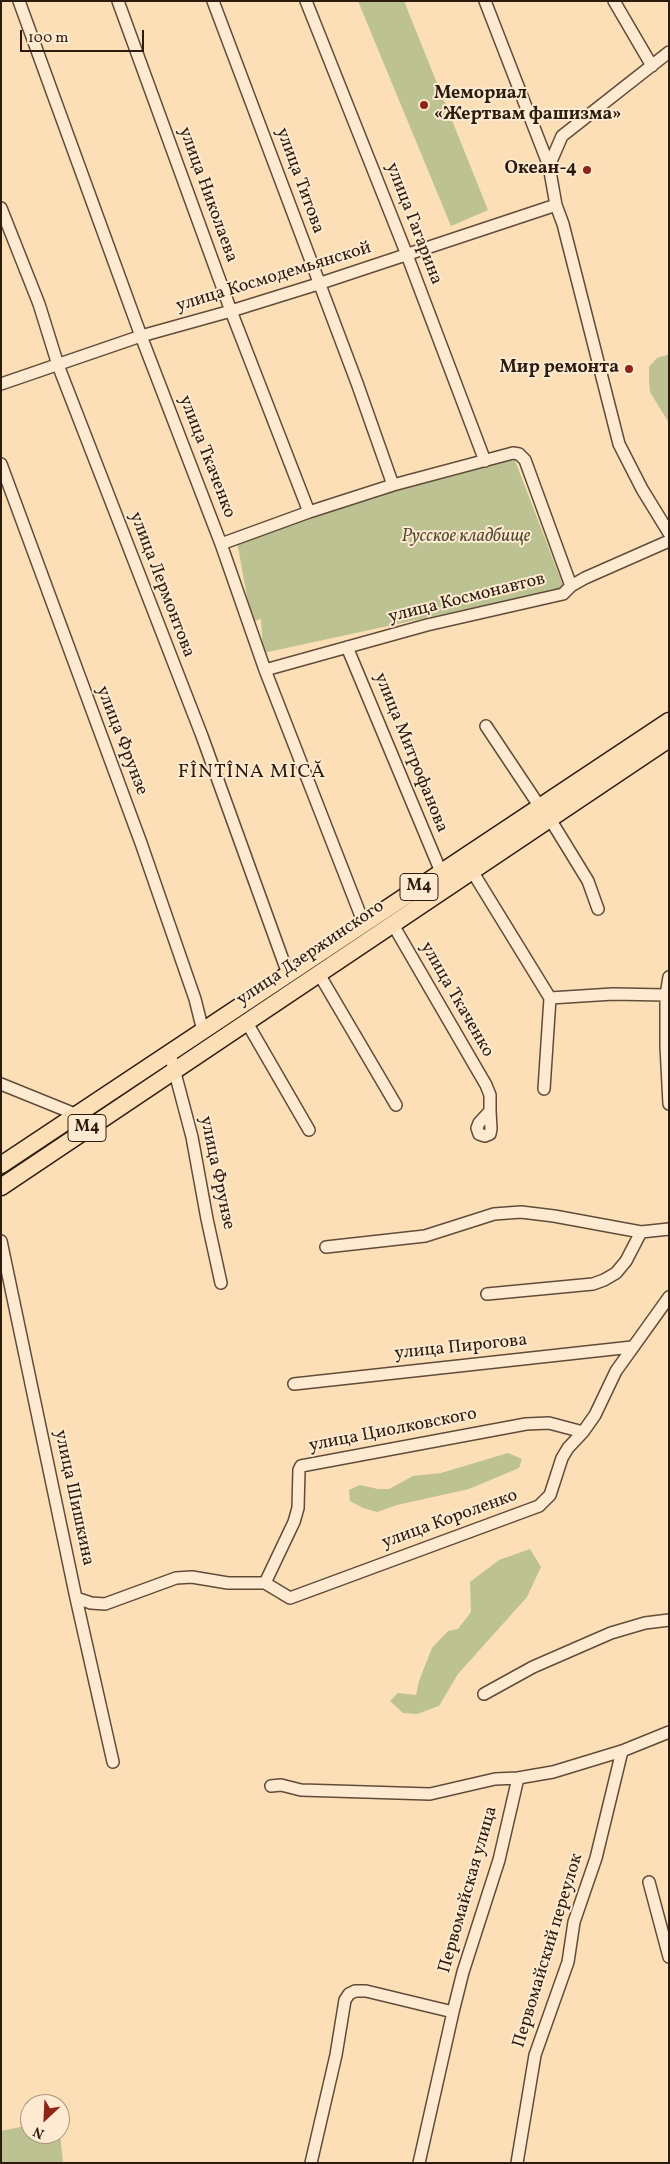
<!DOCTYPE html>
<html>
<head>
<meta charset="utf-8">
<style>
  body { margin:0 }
  #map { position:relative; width:670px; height:2164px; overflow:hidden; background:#fcdfb6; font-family:Vollkorn,serif }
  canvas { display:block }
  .frame { position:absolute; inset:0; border:2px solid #2c1b0f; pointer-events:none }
  .north { position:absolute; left:20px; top:2094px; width:50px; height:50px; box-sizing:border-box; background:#fdead0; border:1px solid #a99783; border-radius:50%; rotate:205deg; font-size:14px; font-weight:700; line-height:20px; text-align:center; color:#2c1b0f }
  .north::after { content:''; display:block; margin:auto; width:18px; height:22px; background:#8f2418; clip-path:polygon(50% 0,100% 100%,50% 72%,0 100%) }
  .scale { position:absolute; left:20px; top:30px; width:124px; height:22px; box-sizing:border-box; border:2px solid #2c1b0f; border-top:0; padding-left:6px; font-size:15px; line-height:18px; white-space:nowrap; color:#2c1b0f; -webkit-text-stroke:4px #fdead0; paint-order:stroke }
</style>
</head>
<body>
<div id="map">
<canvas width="670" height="2164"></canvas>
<div class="frame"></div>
<div class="north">N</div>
<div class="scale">100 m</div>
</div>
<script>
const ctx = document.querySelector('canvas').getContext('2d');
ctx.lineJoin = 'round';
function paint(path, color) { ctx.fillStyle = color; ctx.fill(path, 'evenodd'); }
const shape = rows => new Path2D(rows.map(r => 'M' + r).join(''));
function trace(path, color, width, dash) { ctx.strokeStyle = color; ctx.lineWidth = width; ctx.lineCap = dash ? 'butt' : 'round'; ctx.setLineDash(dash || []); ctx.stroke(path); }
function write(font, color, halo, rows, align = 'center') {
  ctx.font = font + ' Vollkorn,serif'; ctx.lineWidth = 4; ctx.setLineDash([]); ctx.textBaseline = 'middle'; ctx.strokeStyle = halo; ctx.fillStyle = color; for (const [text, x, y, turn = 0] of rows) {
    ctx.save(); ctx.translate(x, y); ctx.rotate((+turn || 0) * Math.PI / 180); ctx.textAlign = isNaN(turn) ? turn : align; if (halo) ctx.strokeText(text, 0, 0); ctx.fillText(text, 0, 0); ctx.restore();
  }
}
const green = shape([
  [358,1,404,1,488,210,451,226],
  [667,355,669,355,669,423,650,392,649,380,649,367,657,358],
  [514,458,564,588,263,653,261,619,254,621,252,613,250,613,237,542,382,492],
  [508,1453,522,1459,519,1468,469,1489,397,1505,377,1512,363,1508,350,1501,349,1490,360,1485,378,1489,389,1489,413,1476,441,1473],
  [530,1549,541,1567,527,1597,458,1674,439,1706,417,1714,403,1713,390,1701,398,1693,416,1695,419,1681,432,1648,448,1631,458,1629,471,1612,470,1582,499,1560],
  [30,2125,30,2134,60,2134,63,2163,1,2163,1,2131]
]);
const minor = shape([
  [19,1,141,336,221,544,265,670,364,924],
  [118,1,231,311,309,512],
  [213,1,357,383,393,485],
  [306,1,407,255,485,461],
  [485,1,549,166,556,205,563,224,619,444,642,489,669,533],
  [614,1,652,66],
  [549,166,562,136,669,52],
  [1,208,39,304,58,365,202,736,288,974],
  [1,384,141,336,231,311,318,284,556,205],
  [1,464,141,843,195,999,203,1031],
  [221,544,309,512,393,485,513,453,519,454,525,460,571,586],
  [347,647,441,872],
  [265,670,427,625,563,594,571,586,585,578,669,541],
  [486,726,540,807],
  [550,819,588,881,598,909],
  [472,871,550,998,613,994,666,995],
  [392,923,486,1085,490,1095,490,1111,479,1123,477,1128,479,1134,485,1136,490,1134,491,1129,490,1111],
  [319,974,396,1105],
  [669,977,666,995,666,1046,669,1104],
  [246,1021,309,1130],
  [170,1054,192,1137,207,1219,221,1283],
  [1,1084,75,1114],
  [544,1089,550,998],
  [1,1241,76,1598,113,1762],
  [326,1247,425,1236,494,1214,521,1212,554,1216,641,1232,669,1229],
  [487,1294,593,1284,604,1280,616,1273,626,1261,641,1232],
  [294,1384,632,1347],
  [265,1583,294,1522,298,1508,299,1470,301,1466,526,1424,549,1423,583,1432],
  [76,1598,91,1603,105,1604,176,1578,192,1577,228,1583,265,1583,290,1598,539,1506,550,1495,562,1458,568,1448,583,1432,595,1415,616,1371,669,1297],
  [484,1694,533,1667,611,1633,645,1623,669,1620],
  [271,1786,281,1785,301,1790,430,1794,495,1779,518,1778,553,1772,622,1751,669,1732],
  [649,1882,669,1957],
  [311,2163,336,2055,345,2000,349,1994,355,1991,366,1991,453,2012],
  [419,2163,453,2012,463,1972,499,1860,518,1778],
  [517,2163,535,2055,568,1962,574,1922,596,1858,622,1751]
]);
const highway = shape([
  [1,1165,669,721],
  [1,1187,669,739]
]);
const markers = [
  [424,105,5,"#8f2418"],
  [587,170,5,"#8f2418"],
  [629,369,5,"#8f2418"]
];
const shields = [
  [419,887,38],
  [87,1128,38]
];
const shieldNames = [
  ["M4",419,887],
  ["M4",87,1128]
];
const poiNames = [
  ["Мемориал",434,95,"left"],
  ["«Жертвам фашизма»",434,116,"left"],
  ["Океан-4",577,170],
  ["Мир ремонта",619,369]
];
const streetNames = [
  ["улица Титова",299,181,70],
  ["улица Николаева",207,195,70],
  ["улица Гагарина",413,224,69],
  ["улица Космодемьянской",274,278,-17],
  ["улица Ткаченко",206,457,69],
  ["улица Лермонтова",161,585,69],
  ["улица Космонавтов",467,599,-14],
  ["улица Фрунзе",121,741,69],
  ["улица Митрофанова",410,753,68],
  ["улица Дзержинского",311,954,-34],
  ["улица Ткаченко",456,1000,60],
  ["улица Фрунзе",216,1173,78],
  ["улица Пирогова",461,1348,-6],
  ["улица Циолковского",393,1431,-11],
  ["улица Шишкина",73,1498,78],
  ["улица Короленко",450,1520,-20],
  ["Первомайская улица",469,1890,-74],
  ["Первомайский переулок",549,1951,-73]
];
const parkNames = [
  ["Русское кладбище",466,538]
];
const quarterNames = [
  ["FÎNTÎNA MICĂ",252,773]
];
paint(green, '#bcc291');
trace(minor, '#604c39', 14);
trace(highway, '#2c1b0f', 19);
trace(minor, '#fdead0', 11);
trace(highway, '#fcdfb6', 16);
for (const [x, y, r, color] of markers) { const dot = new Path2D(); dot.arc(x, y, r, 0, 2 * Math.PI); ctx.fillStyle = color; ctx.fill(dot); trace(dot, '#fdead0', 2); }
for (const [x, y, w] of shields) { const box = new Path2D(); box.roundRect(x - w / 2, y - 13.5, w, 27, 4); ctx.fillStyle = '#fdead0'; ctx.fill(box); trace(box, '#2c1b0f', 1); }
write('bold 16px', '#2c1b0f', null, shieldNames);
write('bold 18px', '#2c1b0f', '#fdead0', poiNames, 'right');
write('18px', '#2c1b0f', '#fdead0', streetNames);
write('italic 18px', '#574d36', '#fdead0', parkNames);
ctx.letterSpacing = '1px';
write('20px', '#2c1b0f', '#fdead0', quarterNames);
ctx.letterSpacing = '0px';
</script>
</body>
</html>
